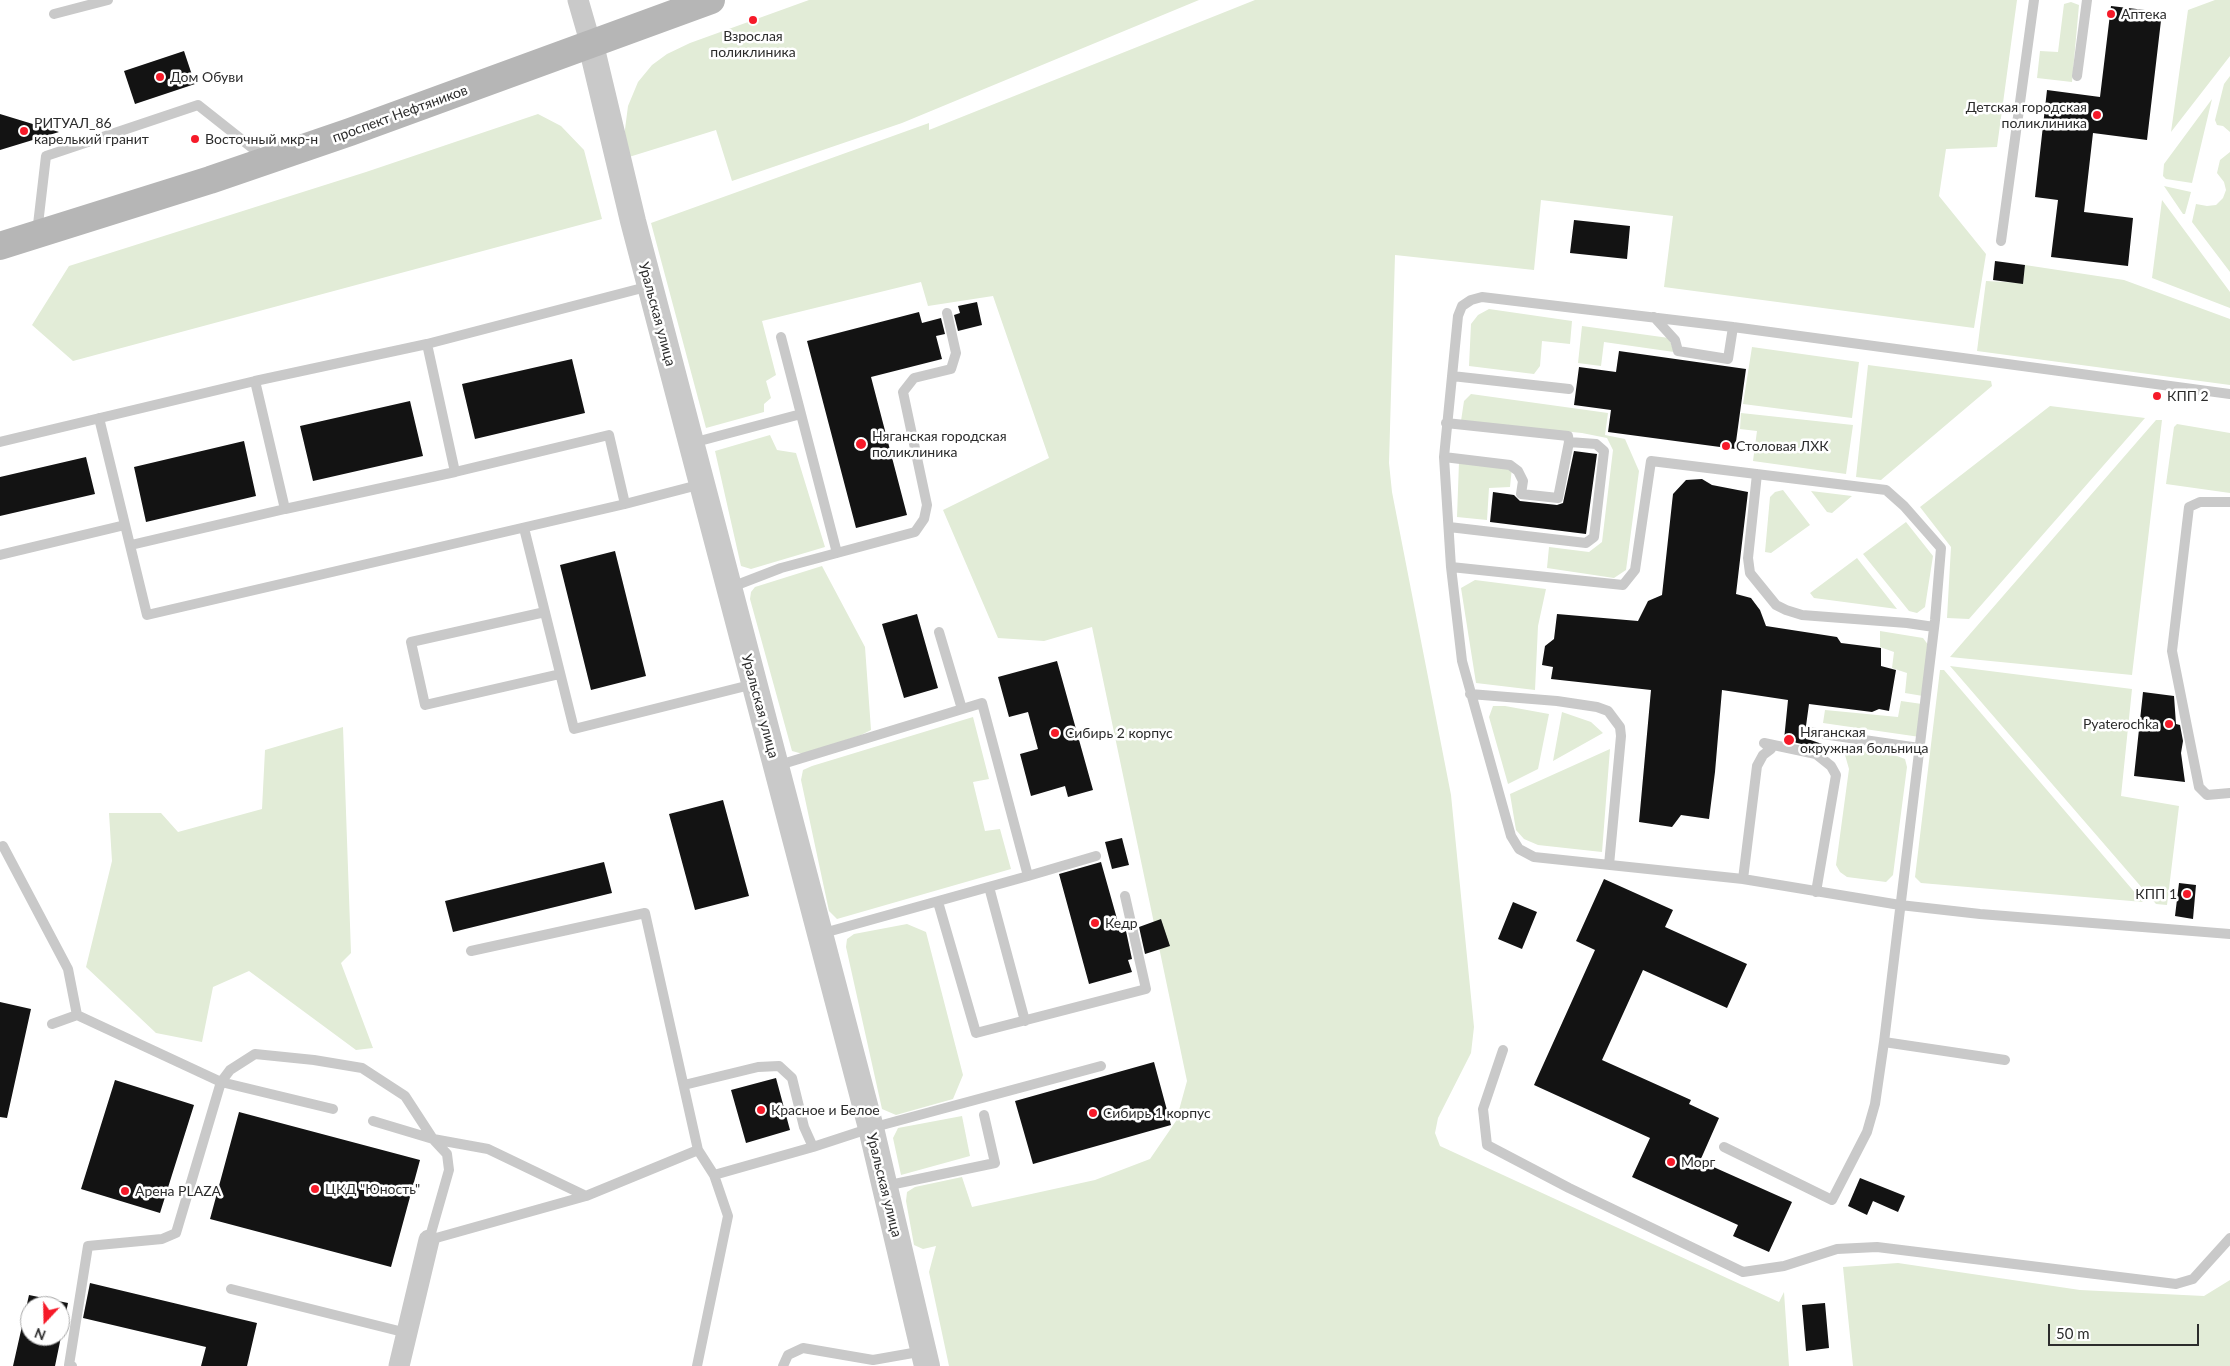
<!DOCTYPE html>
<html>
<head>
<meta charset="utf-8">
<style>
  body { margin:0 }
  #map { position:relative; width:2230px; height:1366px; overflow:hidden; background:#fff; font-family:Lato,sans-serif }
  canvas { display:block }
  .north { position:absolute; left:20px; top:1296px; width:50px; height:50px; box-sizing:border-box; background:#fff; border:1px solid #ababab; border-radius:50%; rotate:201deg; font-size:14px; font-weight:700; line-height:20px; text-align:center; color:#2c2c2c }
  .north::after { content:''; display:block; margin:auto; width:18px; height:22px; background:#f61a29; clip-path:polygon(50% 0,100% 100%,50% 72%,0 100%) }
  .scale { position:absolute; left:2048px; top:1324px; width:151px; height:22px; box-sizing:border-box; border:2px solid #2c2c2c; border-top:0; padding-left:6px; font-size:15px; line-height:18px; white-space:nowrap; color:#2c2c2c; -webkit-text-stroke:4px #fff; paint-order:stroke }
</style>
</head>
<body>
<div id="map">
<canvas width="2230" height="1366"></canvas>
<div class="north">N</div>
<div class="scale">50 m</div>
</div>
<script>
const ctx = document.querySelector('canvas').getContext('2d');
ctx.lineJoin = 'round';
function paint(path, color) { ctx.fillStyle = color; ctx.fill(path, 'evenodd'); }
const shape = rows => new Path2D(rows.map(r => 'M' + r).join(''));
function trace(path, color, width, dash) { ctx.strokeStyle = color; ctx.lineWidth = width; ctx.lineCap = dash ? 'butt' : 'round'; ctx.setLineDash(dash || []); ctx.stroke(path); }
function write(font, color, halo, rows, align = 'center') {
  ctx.font = font + ' Lato,sans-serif'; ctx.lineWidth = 5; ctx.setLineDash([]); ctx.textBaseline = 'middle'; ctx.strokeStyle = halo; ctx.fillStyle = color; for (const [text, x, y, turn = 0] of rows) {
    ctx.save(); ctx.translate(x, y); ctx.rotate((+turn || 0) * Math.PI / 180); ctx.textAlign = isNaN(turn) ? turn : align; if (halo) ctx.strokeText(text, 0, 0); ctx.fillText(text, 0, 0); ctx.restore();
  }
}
const green = shape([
  [809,0,1199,0,902,123,732,181,716,130,629,157,624,137,628,106,638,82,652,65,667,54,690,43],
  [1255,0,2017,0,1997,147,1946,149,1939,196,1986,254,1974,328,1664,287,1673,216,1541,200,1534,270,1395,255,1389,463,1392,492,1451,795,1474,1027,1471,1053,1438,1118,1435,1133,1440,1146,1779,1302,1784,1292,1789,1366,949,1366,929,1272,936,1246,923,1249,914,1245,906,1201,907,1192,915,1187,962,1177,972,1207,1095,1180,1150,1159,1176,1121,1187,1081,1092,627,1044,641,998,638,943,510,1049,458,993,296,928,306,921,282,762,321,776,375,766,381,771,398,764,404,764,412,706,428,651,223,929,123,929,130],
  [2215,0,2230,0,2230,56,2171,132,2188,10],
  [2071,2,2079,5,2072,82,2037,78,2040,51,2058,52,2064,4],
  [2230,76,2230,132,2223,126,2217,125,2215,120,2224,84],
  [2212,99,2192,183,2166,179,2163,176,2164,164],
  [538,114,561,126,584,150,602,219,73,361,32,325,69,266,366,172],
  [2230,152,2230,272,2192,222,2196,204,2207,206,2216,205,2223,198,2226,190,2224,182,2217,173,2220,160],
  [2164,186,2191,192,2185,214,2183,214],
  [2162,200,2230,292,2230,308,2152,278],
  [2025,265,2124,280,2230,319,2230,385,1977,351,1986,281,2023,283],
  [1489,309,1572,321,1570,344,1542,341,1540,366,1534,374,1469,366,1471,324,1478,315],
  [1582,326,1669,338,1674,352,1604,342,1601,366,1578,363],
  [1752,347,1859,362,1852,418,1743,404],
  [1868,365,1991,381,1992,386,1881,480,1856,477],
  [1471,394,1608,413,1605,435,1625,439,1639,471,1626,570,1614,578,1547,568,1549,547,1589,552,1602,542,1613,450,1607,438,1582,433,1461,421,1464,401],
  [2050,406,2145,418,1969,619,1947,618,1951,547,1920,507],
  [1741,413,1853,425,1846,474,1753,461,1757,431,1740,429],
  [2156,420,2162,420,2132,675,1950,657],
  [2177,424,2230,433,2230,493,2166,484,2174,427],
  [770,435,777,450,796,453,825,547,751,569,741,566,715,451],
  [1459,462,1512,467,1510,487,1489,488,1487,520,1457,517],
  [1783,490,1810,525,1771,553,1765,552,1770,497,1775,492],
  [1811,491,1852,496,1832,513,1827,512],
  [1906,522,1933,556,1925,607,1917,613,1909,611,1863,554],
  [1857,558,1897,609,1814,598,1810,593],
  [822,566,865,647,871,730,861,735,803,754,792,751,750,599,751,592,755,587],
  [1475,580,1546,589,1538,626,1535,690,1476,683,1461,588],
  [1880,631,1923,638,1929,646,1923,696,1905,693,1907,673,1892,668,1894,652,1880,647],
  [1950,666,2132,689,2121,796,2179,806,2167,905,2156,904],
  [1940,670,1944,670,2143,902,1921,883,1915,877],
  [1901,701,1922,704,1920,737,1823,723,1825,710,1898,717],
  [1493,706,1505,706,1549,714,1538,769,1508,784,1489,717],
  [1562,712,1591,722,1603,733,1553,761],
  [973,717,989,779,973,782,985,831,1000,829,1011,869,837,919,829,911,801,780,803,770,812,766],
  [343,727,351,953,341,963,373,1048,356,1050,249,971,213,987,202,1042,156,1033,86,967,112,861,109,813,161,813,178,832,262,809,265,750],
  [1843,748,1897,756,1905,759,1907,767,1893,875,1886,882,1847,877,1840,872,1836,865,1849,769],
  [1610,749,1602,852,1538,845,1524,839,1516,830,1510,794],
  [907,924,926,932,963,1075,953,1099,896,1115,882,1109,846,947,847,939,854,934],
  [962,1116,970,1156,901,1175,893,1138,898,1128],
  [1898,1263,2080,1290,2204,1296,2230,1280,2230,1366,1853,1366,1843,1267]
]);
const building = shape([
  [2111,6,2162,12,2147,140,2093,133,2084,212,2133,218,2128,266,2051,257,2058,200,2035,197,2047,90,2100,97],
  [184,51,195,84,135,104,124,71],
  [0,114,59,132,0,150],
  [1574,220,1630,226,1627,259,1570,253],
  [1995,261,2025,265,2023,284,1993,280],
  [977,302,982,325,958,331,954,315,960,313,958,306],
  [919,312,922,323,941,318,945,334,936,336,942,359,871,377,907,515,856,528,807,341],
  [1619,351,1746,369,1735,449,1608,432,1611,410,1574,405,1579,367,1616,372],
  [572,359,585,413,475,439,462,384],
  [410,401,423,456,313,481,300,426],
  [244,441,256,496,146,522,134,467],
  [1574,451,1597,454,1586,534,1490,522,1493,492,1514,495,1520,501,1557,505,1563,503],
  [86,457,95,494,0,516,0,477],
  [1702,479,1712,485,1748,492,1736,594,1751,598,1760,610,1766,626,1837,637,1841,643,1881,648,1881,666,1896,670,1889,711,1879,709,1872,712,1809,704,1806,726,1802,734,1805,738,1822,744,1819,748,1784,740,1788,700,1722,690,1715,772,1709,819,1681,815,1672,827,1639,822,1651,690,1551,679,1553,667,1542,665,1545,646,1554,639,1557,614,1638,621,1648,601,1662,595,1673,494,1686,480],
  [615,551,646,676,591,690,560,565],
  [917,614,938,688,904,698,882,624],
  [1057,661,1093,790,1068,797,1065,786,1031,796,1020,754,1038,749,1028,712,1009,717,998,677],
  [2143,692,2174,696,2176,724,2180,725,2183,741,2181,753,2185,782,2134,776],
  [723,800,749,896,695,910,669,814],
  [1122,838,1129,865,1112,869,1105,842],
  [604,862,612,893,453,932,445,901],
  [1101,862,1121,933,1126,931,1132,959,1128,960,1132,972,1089,984,1059,874],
  [1604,879,1673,910,1665,927,1747,964,1727,1008,1643,970,1602,1060,1691,1100,1689,1104,1719,1118,1700,1161,1792,1202,1769,1252,1733,1236,1738,1225,1632,1177,1650,1138,1534,1085,1595,950,1576,941],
  [2179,883,2196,885,2193,919,2175,916],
  [1513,902,1537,912,1522,949,1498,939],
  [1161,919,1170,946,1145,954,1139,927],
  [0,1002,31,1009,7,1118,0,1117],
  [1154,1062,1171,1125,1033,1164,1015,1101],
  [776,1078,790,1130,746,1143,731,1090],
  [115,1080,194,1105,160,1213,81,1189],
  [239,1112,420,1160,391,1267,210,1219],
  [1860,1178,1905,1196,1898,1212,1873,1201,1867,1215,1848,1206],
  [90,1283,257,1323,247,1366,201,1366,206,1347,83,1318],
  [29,1295,68,1303,55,1366,13,1366],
  [30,1306,60,1306,60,1336,30,1336],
  [1825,1303,1829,1348,1806,1351,1802,1305]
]);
const service = shape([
  [54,14,108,0],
  [2077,76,2087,0],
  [37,233,46,156,198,105,265,158],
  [2001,241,2034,0],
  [1654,317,1675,340,1678,351,1728,359,1733,327],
  [781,337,837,553],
  [427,344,650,286],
  [1452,376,1569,389],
  [255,381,427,344,455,472,285,509],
  [2230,394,1733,327,1482,297,1471,300,1462,306,1458,316,1444,457,1451,567,1462,661,1511,836,1519,849,1534,857,1743,879,1900,905,1980,914,2230,934],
  [99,418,147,615,625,504,609,435,455,472],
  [0,442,255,381,285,509,131,545],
  [692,443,801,414],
  [1444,457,1510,465,1518,471,1523,481,1521,494,1558,498,1569,442,1568,436,1446,423],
  [1757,474,1748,558,1750,573,1776,605,1786,610,1802,615,1907,623,1934,627],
  [2230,502,2200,502,2189,507,2172,651,2199,787,2207,795,2230,793],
  [625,504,702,484],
  [1449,527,1586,543,1594,537,1604,451,1596,444,1569,442],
  [524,528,574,729,754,684],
  [0,555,125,525],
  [1451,567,1623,585,1635,570,1651,461,1886,490,1904,506,1941,548,1935,620,1884,1042,1875,1104,1867,1132,1832,1200,1724,1147],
  [729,588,781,568,915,532,924,519,927,505,903,392,914,378,951,369,956,353,947,313],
  [545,612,411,642,425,705,560,674],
  [939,632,962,709],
  [1470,694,1557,701,1597,707,1608,711,1620,727,1621,736,1609,865],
  [1809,732,1919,748],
  [776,766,982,703,1028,876,820,934],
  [3,846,68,969,77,1015],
  [1028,876,1096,856],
  [1743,879,1757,766,1763,755,1771,749,1764,743,1816,754,1831,766,1836,775,1816,892],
  [989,887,1025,1021],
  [938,902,976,1033,1146,989,1125,896],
  [471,951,645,913,698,1150,714,1175,728,1216,697,1366],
  [52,1024,77,1015,221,1082,333,1109],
  [1884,1042,2005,1060],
  [1503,1050,1483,1109,1487,1145,1569,1188,1743,1272,1784,1266,1837,1249,1877,1247,2176,1284,2193,1279,2230,1238],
  [684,1085,758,1067,779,1066,792,1078,804,1127,813,1147],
  [373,1121,433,1139,488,1149,586,1196],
  [714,1175,813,1147,871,1128,1101,1066],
  [885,1186,995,1163,984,1115],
  [429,1240,586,1196,698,1150],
  [231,1289,407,1333],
  [72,1366,69,1365,88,1246,162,1239,176,1233,221,1082,230,1070,255,1054,314,1060,362,1068,405,1096,433,1139,447,1154,449,1170,429,1240],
  [783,1366,788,1355,803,1348,873,1360,924,1351]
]);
const minor = shape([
  [578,0,591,45],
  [399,1366,429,1240]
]);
const tertiary = shape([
  [591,45,633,221,871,1128,927,1366]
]);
const secondary = shape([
  [0,246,210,180,350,132,711,0]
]);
const markers = [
  [2111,14,5,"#f61a29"],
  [753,20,5,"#f61a29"],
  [160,77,5,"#f61a29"],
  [2097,115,5,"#f61a29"],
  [24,131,5,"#f61a29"],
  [195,139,5,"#f61a29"],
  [2157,396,5,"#f61a29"],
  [861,444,6,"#f61a29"],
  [1726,446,5,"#f61a29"],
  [2169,724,5,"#f61a29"],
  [1055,733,5,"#f61a29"],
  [1789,740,6,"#f61a29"],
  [2187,894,5,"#f61a29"],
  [1095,923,5,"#f61a29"],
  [761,1110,5,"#f61a29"],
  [1093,1113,5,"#f61a29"],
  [1671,1162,5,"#f61a29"],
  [315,1189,5,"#f61a29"],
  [125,1191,5,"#f61a29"]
];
const poiNames = [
  ["Аптека",2121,14],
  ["Взрослая",753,36,"center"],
  ["поликлиника",753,52,"center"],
  ["Дом Обуви",170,77],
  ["Детская городская",2087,107,"right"],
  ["поликлиника",2087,123,"right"],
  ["РИТУАЛ_86",34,123],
  ["карелький гранит",34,139],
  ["Восточный мкр-н",205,139],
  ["КПП 2",2167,396],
  ["Няганская городская",872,436],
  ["поликлиника",872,452],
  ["Столовая ЛХК",1736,446],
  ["Pyaterochka",2159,724,"right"],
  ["Няганская",1800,732],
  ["окружная больница",1800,748],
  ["Сибирь 2 корпус",1065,733],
  ["КПП 1",2177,894,"right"],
  ["Кедр",1105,923],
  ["Красное и Белое",771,1110],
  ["Сибирь 1 корпус",1103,1113],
  ["Морг",1681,1162],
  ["ЦКД \"Юность\"",325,1189],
  ["Арена PLAZA",135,1191]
];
const streetNames = [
  ["проспект Нефтяников",400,114,-20],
  ["Уральская улица",657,314,75],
  ["Уральская улица",760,706,75],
  ["Уральская улица",884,1185,76]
];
paint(green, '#e2ecd7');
paint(building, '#131313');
trace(service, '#c9c9c9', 10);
trace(minor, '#c9c9c9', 21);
trace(tertiary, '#c9c9c9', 26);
trace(secondary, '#b6b6b6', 28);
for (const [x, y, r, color] of markers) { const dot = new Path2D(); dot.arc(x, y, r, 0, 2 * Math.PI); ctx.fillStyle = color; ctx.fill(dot); trace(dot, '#fff', 2); }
write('14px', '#2c2c2c', '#fff', poiNames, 'left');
write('14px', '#2c2c2c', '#fff', streetNames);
</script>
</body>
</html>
